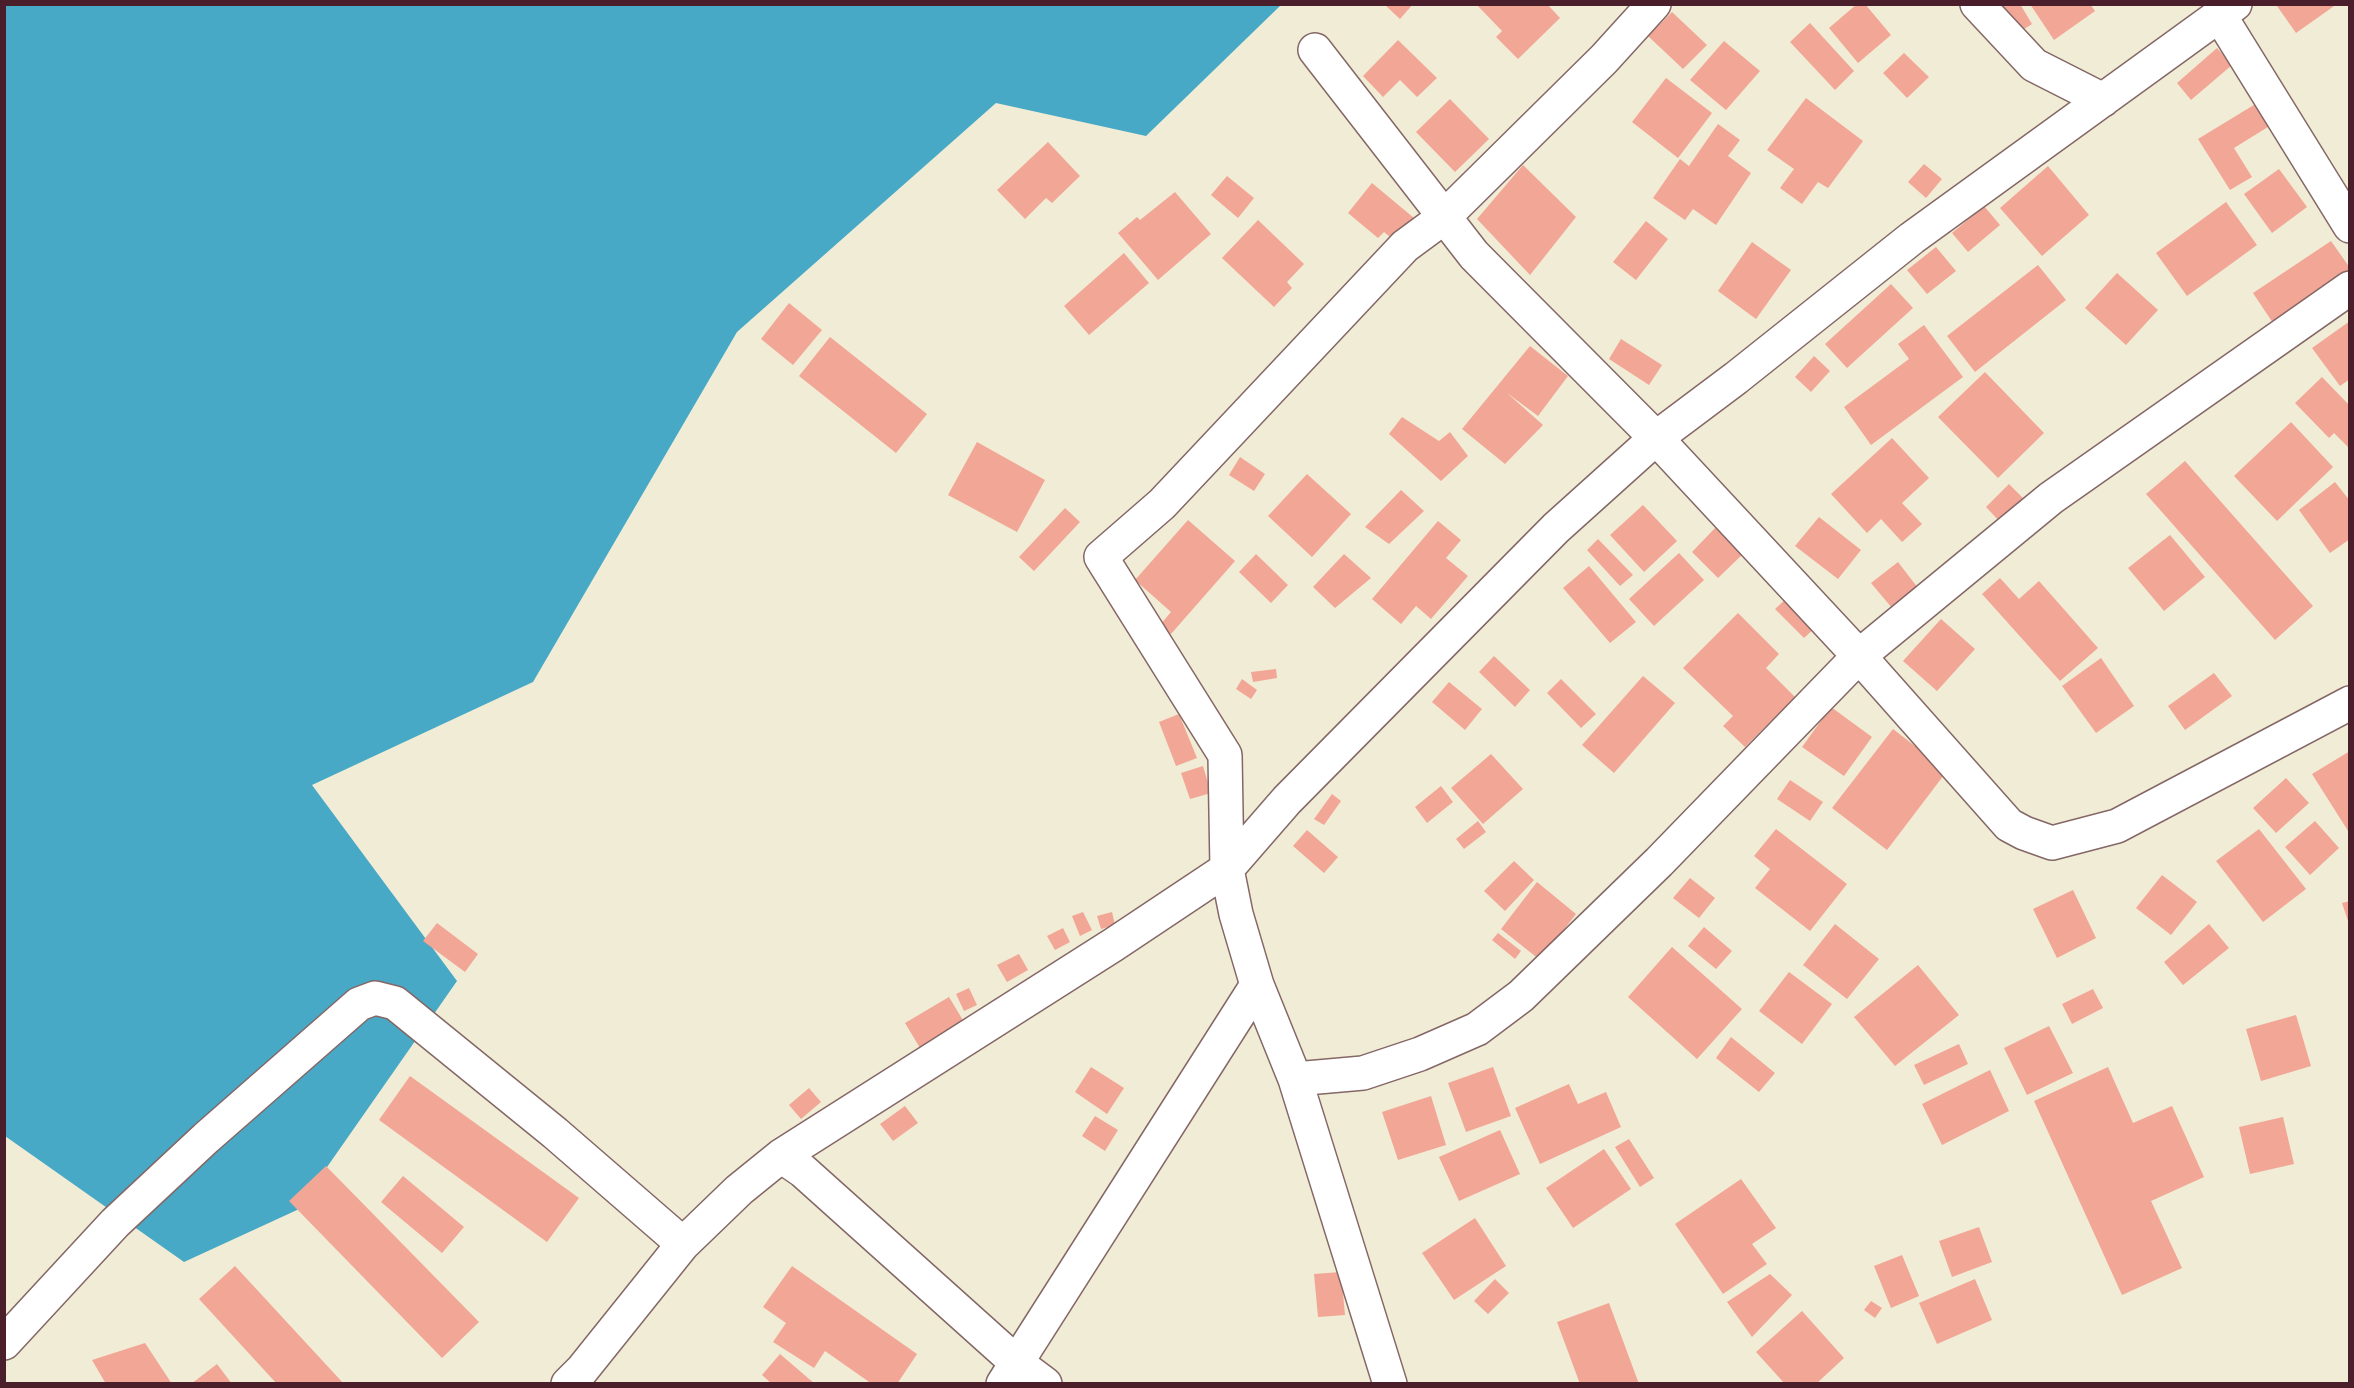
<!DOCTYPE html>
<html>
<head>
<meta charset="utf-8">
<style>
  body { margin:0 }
  #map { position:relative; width:2354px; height:1388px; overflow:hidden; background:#f1ecd5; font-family:Vollkorn,serif }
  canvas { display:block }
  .frame { position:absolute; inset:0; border:6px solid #4a1f2b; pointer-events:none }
</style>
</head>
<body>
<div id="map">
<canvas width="2354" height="1388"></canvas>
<div class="frame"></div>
</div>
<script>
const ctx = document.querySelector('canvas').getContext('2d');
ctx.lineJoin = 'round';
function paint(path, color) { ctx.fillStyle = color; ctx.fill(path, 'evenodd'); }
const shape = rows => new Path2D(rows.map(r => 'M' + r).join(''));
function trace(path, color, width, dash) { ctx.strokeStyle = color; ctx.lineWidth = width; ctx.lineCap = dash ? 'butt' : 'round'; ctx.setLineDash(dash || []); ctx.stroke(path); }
const water = shape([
  [5,5,1281,5,1146,136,996,103,737,332,533,682,312,785,457,981,297,1210,184,1262,5,1136]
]);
const building = shape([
  [1384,4,1413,4,1400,19],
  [1476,4,1547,4,1560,18,1518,59,1496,37,1502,31],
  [1857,4,1865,4,1891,35,1858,63,1829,28],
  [2000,4,2020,4,2032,24,2018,33],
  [2030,4,2090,4,2095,11,2054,40],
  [2279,4,2337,4,2296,33,2277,6],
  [1672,12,1707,45,1683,69,1648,36],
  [1810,23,1854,71,1835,90,1790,42],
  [1398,40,1437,78,1417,97,1400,80,1383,97,1363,76],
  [1724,41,1760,71,1726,110,1690,80],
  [2217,48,2232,65,2191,100,2177,83],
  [1904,53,1929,77,1907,98,1883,73],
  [1666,78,1712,113,1678,158,1632,122],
  [1806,98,1863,141,1828,188,1818,182,1802,204,1780,188,1794,169,1767,150],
  [1450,99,1489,139,1455,172,1416,132],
  [2262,100,2276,122,2234,148,2252,177,2230,190,2198,139],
  [1718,124,1740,140,1728,156,1751,173,1716,225,1693,209,1685,220,1653,198,1680,159,1689,166],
  [1048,142,1080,176,1052,203,1046,198,1025,219,997,190],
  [1924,164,1942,179,1926,198,1908,182],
  [1523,165,1576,217,1530,275,1477,219],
  [2048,166,2089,215,2042,256,2000,208],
  [2279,169,2307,207,2272,233,2244,194],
  [1227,176,1254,198,1238,218,1211,195],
  [1372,183,1414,218,1395,241,1384,232,1378,238,1348,213],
  [1175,192,1211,234,1158,280,1118,233,1137,217,1140,220],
  [2226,202,2257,245,2187,296,2156,253],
  [1984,206,2000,225,1968,252,1952,233],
  [1258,220,1304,264,1287,282,1292,288,1274,307,1222,258],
  [1646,221,1668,239,1636,280,1613,262],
  [2331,241,2350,268,2350,272,2273,323,2253,293],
  [1752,242,1791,270,1756,319,1718,291],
  [1936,247,1956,271,1927,294,1907,270],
  [1124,253,1149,283,1089,335,1064,306],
  [2038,265,2066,300,1975,372,1947,336],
  [2117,273,2158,310,2126,345,2085,308],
  [1891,284,1913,308,1847,368,1825,344],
  [789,303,822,330,793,365,761,339],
  [2350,321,2350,379,2340,386,2312,348],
  [1924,325,1963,377,1871,445,1844,407,1909,359,1898,344],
  [830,337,927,414,896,453,799,376],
  [1621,339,1662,365,1649,385,1609,359],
  [1530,346,1568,376,1538,416,1507,393,1543,425,1505,464,1462,429],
  [1814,356,1830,371,1811,392,1795,377],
  [1985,372,2044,433,1998,478,1938,417],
  [2322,377,2350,406,2350,449,2334,433,2329,438,2295,403],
  [1402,417,1439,441,1450,432,1468,456,1441,481,1389,434],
  [2291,422,2333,467,2277,521,2234,476],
  [1892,438,1929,478,1902,503,1922,524,1902,542,1881,519,1867,533,1831,494],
  [977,442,1045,480,1017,532,948,495],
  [1240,457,1265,474,1254,491,1229,475],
  [2185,461,2313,606,2275,640,2146,494],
  [1307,474,1351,514,1312,557,1268,516],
  [2335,482,2350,501,2350,539,2330,553,2299,510],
  [2009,484,2024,499,2000,522,1986,507],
  [1401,490,1424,511,1389,544,1365,527],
  [1643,505,1677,541,1644,572,1610,535],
  [1065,508,1080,522,1034,571,1019,557],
  [1819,517,1861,550,1838,579,1795,546],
  [1188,520,1235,561,1171,634,1160,625,1171,612,1135,580],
  [1438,521,1461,540,1446,558,1468,576,1431,619,1416,606,1401,624,1372,599],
  [1717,526,1744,553,1718,578,1692,552],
  [2170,535,2205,577,2164,611,2128,568],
  [1598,539,1633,575,1620,586,1587,550],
  [1679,553,1704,580,1654,626,1629,599],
  [1256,554,1288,585,1271,603,1239,572],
  [1344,554,1371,578,1335,608,1313,587],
  [1898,562,1918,588,1892,608,1871,583],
  [1589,566,1636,622,1610,643,1563,588],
  [2000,578,2019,599,2039,581,2098,648,2060,681,1982,594],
  [1789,596,1818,625,1804,638,1775,609],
  [1738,613,1779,654,1766,668,1795,697,1745,747,1723,726,1733,716,1683,668],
  [1941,619,1975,649,1937,691,1903,661],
  [1494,656,1530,690,1515,707,1479,672],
  [2101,658,2134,706,2096,733,2062,686],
  [1276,669,1277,678,1253,682,1251,672],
  [2214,673,2232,696,2185,730,2168,706],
  [1643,676,1675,703,1614,773,1582,745],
  [1242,679,1257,690,1251,699,1236,689],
  [1561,679,1596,714,1581,728,1547,693],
  [1449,682,1482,709,1465,730,1432,702],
  [1831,707,1872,737,1844,776,1802,747],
  [1179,714,1197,758,1176,766,1159,722],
  [1893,729,1947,771,1887,850,1832,808],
  [2350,751,2350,834,2312,774],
  [1491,754,1523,789,1483,824,1451,788],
  [1203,766,1211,793,1190,799,1181,773],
  [2286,778,2309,803,2276,833,2253,808],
  [1790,780,1823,802,1810,821,1777,799],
  [1441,786,1453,802,1427,823,1415,807],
  [1332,794,1341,801,1324,825,1314,819],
  [1478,821,1486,832,1464,849,1456,839],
  [2315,821,2339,848,2310,875,2285,847],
  [1776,829,1847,884,1810,931,1755,888,1770,869,1754,856],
  [2259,829,2306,889,2263,922,2216,861],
  [1307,830,1338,857,1324,873,1293,846],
  [1514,861,1534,880,1505,911,1484,891],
  [2162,875,2197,902,2171,935,2136,908],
  [1690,878,1715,898,1699,918,1673,898],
  [1537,882,1576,914,1540,960,1501,929],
  [2073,890,2096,938,2057,958,2033,909],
  [2350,901,2350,924,2349,924,2342,903],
  [1083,912,1092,930,1080,936,1072,916],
  [1112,912,1115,925,1101,929,1097,916],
  [437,923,478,954,465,972,423,941],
  [1835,924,1879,959,1847,999,1803,965],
  [2209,924,2229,948,2183,985,2164,962],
  [1704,927,1732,951,1716,969,1688,946],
  [1063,928,1070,942,1055,950,1047,936],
  [1498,933,1521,951,1515,959,1492,940],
  [1672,947,1742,1009,1697,1059,1628,997],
  [1019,954,1028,970,1007,982,997,965],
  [1918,965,1959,1015,1895,1066,1854,1017],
  [1789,972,1832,1004,1802,1044,1759,1011],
  [969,988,977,1005,964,1011,956,994],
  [2093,989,2103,1008,2072,1024,2062,1004],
  [949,997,964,1022,920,1048,905,1023],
  [2296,1015,2311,1066,2261,1081,2246,1029],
  [2049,1026,2073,1073,2027,1095,2004,1048],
  [1731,1037,1775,1073,1759,1092,1716,1058],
  [1959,1044,1968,1064,1924,1085,1914,1065],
  [1091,1067,1124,1088,1107,1114,1075,1092],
  [1493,1067,1511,1116,1466,1132,1448,1083],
  [2108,1067,2133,1123,2172,1106,2204,1177,2151,1201,2182,1268,2122,1295,2034,1101],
  [1990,1070,2009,1111,1942,1145,1922,1104],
  [410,1076,579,1198,547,1242,379,1120],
  [1569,1084,1578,1104,1606,1092,1621,1127,1540,1164,1515,1108],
  [809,1088,821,1102,801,1119,789,1105],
  [1431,1096,1446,1145,1398,1160,1382,1112],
  [905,1106,918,1123,893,1141,880,1124],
  [1095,1116,1118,1130,1105,1151,1082,1136],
  [2283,1117,2294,1164,2250,1174,2239,1127],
  [1500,1130,1520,1174,1459,1201,1439,1157],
  [1629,1139,1654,1178,1640,1187,1615,1147],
  [1604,1149,1631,1189,1573,1228,1546,1188],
  [326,1166,479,1322,442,1358,289,1201],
  [403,1176,464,1227,442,1253,381,1202],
  [1741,1179,1776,1228,1752,1244,1767,1264,1723,1294,1675,1224],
  [1475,1218,1506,1266,1454,1300,1422,1253],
  [1979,1227,1992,1262,1952,1277,1939,1241],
  [1902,1255,1919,1296,1891,1308,1874,1266],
  [235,1266,344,1384,277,1384,199,1299],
  [792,1266,917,1354,897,1384,872,1384,825,1351,814,1368,773,1342,786,1323,763,1307],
  [1341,1272,1345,1315,1318,1317,1314,1274],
  [1770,1274,1792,1295,1752,1337,1727,1302],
  [1495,1279,1509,1293,1488,1314,1474,1301],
  [1975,1279,1992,1320,1937,1344,1919,1303],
  [1871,1301,1882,1308,1875,1318,1864,1310],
  [1609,1303,1639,1384,1580,1384,1557,1322],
  [1802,1311,1844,1358,1816,1384,1785,1384,1756,1352],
  [145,1343,172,1384,106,1384,92,1360],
  [780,1354,815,1384,772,1384,762,1375],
  [217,1364,232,1384,191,1384]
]);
const street = shape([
  [1977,4,2034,65,2103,100],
  [2220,16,2350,226],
  [1315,50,1474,255,1656,438,1859,656,2009,825,2024,833,2052,843,2117,826,2350,703],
  [1257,985,1295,1079,1390,1384],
  [1295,1079,1363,1073,1420,1054,1477,1029,1521,996,1659,862,1859,656,2051,498,2350,288],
  [781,1156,803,1171,1017,1363,1045,1384],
  [4,1343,115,1223,206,1138,359,1004,375,998,395,1003,555,1133,683,1244],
  [568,1384,582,1370,683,1244,739,1190,781,1156,1113,945,1227,869,1287,800,1556,528,1656,438,1736,378,1912,238,2235,4],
  [1003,1384,1257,985,1236,914,1227,869,1225,755,1101,557,1162,504,1405,246,1443,218,1604,59,1654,4]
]);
paint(water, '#47a9c6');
paint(building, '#f2a696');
trace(street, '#846766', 36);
trace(street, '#fff', 33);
</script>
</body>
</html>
